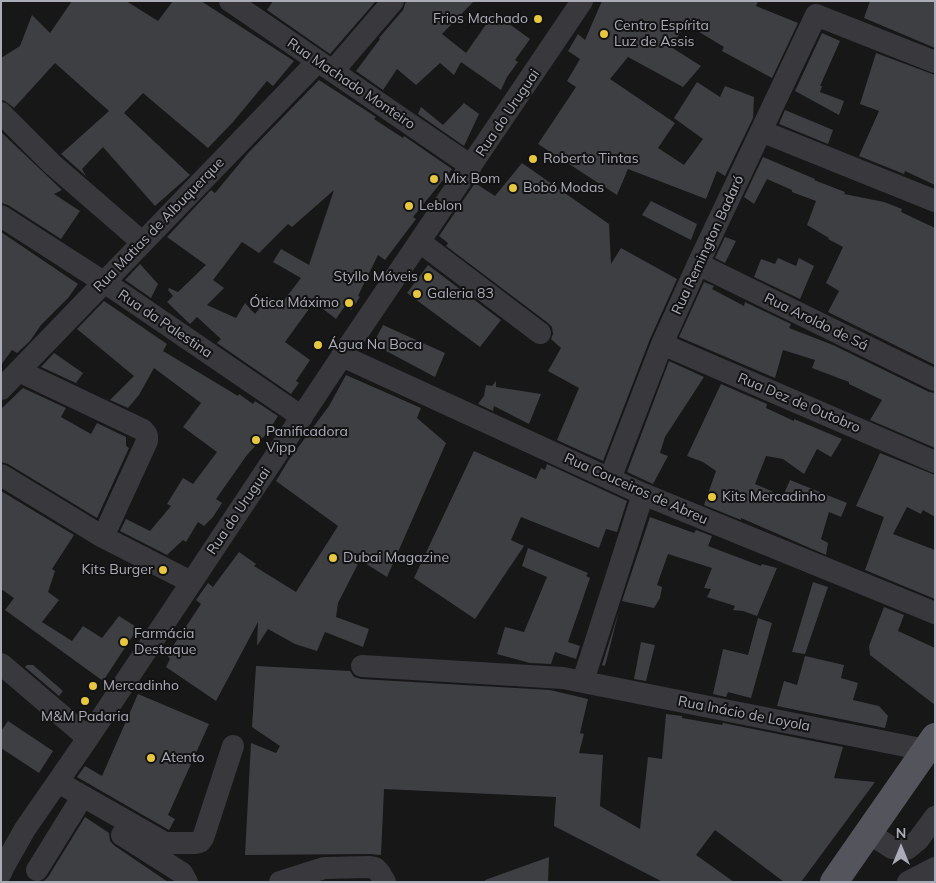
<!DOCTYPE html>
<html>
<head>
<meta charset="utf-8">
<style>
  body { margin:0 }
  #map { position:relative; width:936px; height:883px; overflow:hidden; background:#171718; font-family:Mulish,sans-serif }
  canvas { display:block }
  .frame { position:absolute; inset:0; border:2px solid #aaacb8; pointer-events:none }
  .north { position:absolute; left:876px; top:823px; width:50px; height:50px; -webkit-text-stroke:4px #121213; paint-order:stroke; rotate:0deg; font-size:14px; font-weight:700; line-height:20px; text-align:center; color:#aaacb8 }
  .north::after { content:''; display:block; margin:auto; width:18px; height:22px; background:#aaacb8; clip-path:polygon(50% 0,100% 100%,50% 72%,0 100%) }
</style>
</head>
<body>
<div id="map">
<canvas width="936" height="883"></canvas>
<div class="frame"></div>
<div class="north">N</div>
</div>
<script>
const ctx = document.querySelector('canvas').getContext('2d');
ctx.lineJoin = 'round';
function paint(path, color) { ctx.fillStyle = color; ctx.fill(path, 'evenodd'); }
const shape = rows => new Path2D(rows.map(r => 'M' + r).join(''));
function trace(path, color, width, dash) { ctx.strokeStyle = color; ctx.lineWidth = width; ctx.lineCap = dash ? 'butt' : 'round'; ctx.setLineDash(dash || []); ctx.stroke(path); }
function write(font, color, halo, rows, align = 'center') {
  ctx.font = font + ' Mulish,sans-serif'; ctx.lineWidth = 4; ctx.setLineDash([]); ctx.textBaseline = 'middle'; ctx.strokeStyle = halo; ctx.fillStyle = color; for (const [text, x, y, turn = 0] of rows) {
    ctx.save(); ctx.translate(x, y); ctx.rotate((+turn || 0) * Math.PI / 180); ctx.textAlign = isNaN(turn) ? turn : align; if (halo) ctx.strokeText(text, 0, 0); ctx.fillText(text, 0, 0); ctx.restore();
  }
}
const building = shape([
  [72,1,126,1,158,21,173,1,201,1,294,61,273,86,267,81,233,122,208,148,143,93,124,113,190,175,155,206,103,147,82,169,86,176,61,154,109,111,55,63,14,108,5,101,1,100,1,58,20,46,32,15,50,33],
  [273,1,376,1,330,54,267,10],
  [406,1,474,1,442,34,466,53,494,13,530,39,515,60,518,62,507,77,501,90,461,62,454,75,440,63,416,85,397,69,383,90,356,71,380,39,379,38,403,10],
  [602,1,758,1,756,6,798,23,772,78,722,51,724,47,686,24,671,47,701,66,683,87,628,57,610,79,675,123,658,148,684,165,703,139,674,118,697,82,720,97,725,86,754,97,753,118,725,176,717,171,706,199,628,169,617,195,538,144,576,87,567,81,580,59,568,51,578,34,585,40],
  [870,1,935,1,935,48,864,18],
  [822,33,840,41,820,86,822,86,820,92,844,101,839,115,795,91],
  [876,53,935,75,935,185,905,171,904,174,859,156,879,111,860,104],
  [319,80,376,117,374,119,403,138,404,136,452,169,413,217,416,219,385,260,378,255,358,296,360,297,351,310,345,306,336,319,314,302,285,342,310,360,296,381,299,383,291,394,217,343,221,339,197,317,190,324,167,302,173,296,168,290,169,288,178,292,206,265,167,237,211,190,215,193,249,152],
  [334,190,309,265,281,249,273,262,301,278,281,304,268,297,255,314,245,303,236,318,207,305,224,288,213,280,242,242,259,253,288,224,292,227],
  [464,103,479,114,464,146,418,114,421,107,443,125],
  [785,110,833,130,828,144,779,124],
  [1,132,62,190,54,194,80,211,61,239,8,205,1,203],
  [763,157,815,179,814,180,845,192,844,194,884,202,902,209,901,212,935,228,935,365,828,312,839,291,826,283,843,247,828,239,829,238,807,225,816,201,792,192,792,190,767,179,754,204,744,197],
  [522,163,609,224,611,264,621,248,677,279,650,339,603,461,557,440,579,388,548,371,561,348,551,339,553,334,552,327,548,323,446,246,448,243,439,236,475,183,495,196],
  [651,201,697,224,691,240,642,215],
  [1,232,78,284,68,298,41,325,30,341,17,353,12,350,1,365],
  [725,237,736,241,725,263,715,258],
  [778,258,796,266,799,258,814,266,800,299,754,277,761,259,775,264],
  [140,264,158,284,151,298,125,280],
  [428,265,501,320,480,347,407,293],
  [704,282,714,286,712,289,744,306,745,302,791,324,789,328,833,345,929,392,935,393,935,448,870,420,882,400,849,384,849,382,812,368,815,360,783,350,775,378,679,337],
  [104,301,167,344,163,351,238,396,239,394,253,404,255,401,278,416,268,432,247,455,216,499,222,503,213,517,204,526,198,522,186,542,183,540,167,555,120,531,126,519,150,531,171,506,167,504,183,478,193,484,217,452,183,427,201,403,154,368,139,395,128,408,110,400,134,376,77,329],
  [383,325,445,353,435,377,373,344],
  [54,353,83,373,76,383,41,367],
  [669,361,704,377,665,437,660,453,668,456,653,484,627,472],
  [346,375,421,408,417,418,446,443,387,577,360,560,338,603,336,617,369,629,363,647,325,632,317,651,295,644,268,629,257,646,258,622,216,701,166,667,170,659,167,655,201,604,196,600,208,583,213,587,239,552,256,564,254,566,296,592,338,526,276,481,288,461,329,406],
  [496,381,496,387,541,394,529,424,494,406,493,411,478,404,484,396,486,385,492,386],
  [721,384,767,404,766,408,794,421,794,419,842,439,831,457,817,449,804,474,783,459,766,456,755,484,783,496,790,480,847,503,841,517,829,512,821,539,828,543,826,555,741,518,741,520,704,505,716,471,703,462,687,456],
  [23,388,66,408,61,417,91,434,97,423,126,437,126,446,129,448,97,518,8,464,1,462,1,409],
  [474,451,536,479,541,468,545,470,547,464,627,501,617,532,606,529,599,548,521,517,511,540,524,546,475,619,414,578],
  [880,453,935,475,935,517,923,510,921,514,907,507,893,534,935,550,935,599,865,570,884,517,856,506],
  [1,491,74,535,52,569,55,571,48,592,59,600,42,622,72,641,83,626,102,638,119,616,138,628,103,681,5,610,14,598,1,589],
  [650,517,694,533,696,530,712,536,708,546,761,566,762,564,777,568,757,616,743,611,733,610,735,606,707,597,711,589,704,588,712,568,668,554,657,585,662,587,660,598,654,608,622,601],
  [528,548,588,573,586,576,590,578,568,642,580,646,576,659,555,652,551,664,530,663,497,654,505,627,524,632,547,577,522,566],
  [813,582,828,587,805,654,792,652],
  [884,607,904,615,898,631,935,648,935,705,870,655,869,646],
  [619,611,605,666,602,665],
  [758,618,772,623,751,698,728,692,726,697,713,694,723,649,748,655],
  [641,642,655,645,646,681,634,679],
  [805,656,844,665,841,678,858,683,853,700,879,706,888,716,885,728,777,706,784,681,797,685],
  [27,665,33,665,63,691,59,696,25,667],
  [256,666,350,671,354,677,361,679,550,690,588,699,580,733,584,734,579,753,603,755,600,806,640,829,648,757,662,759,666,714,682,716,682,718,722,725,723,723,843,747,834,778,875,782,801,882,784,882,715,830,696,855,734,882,663,882,554,826,556,797,384,789,381,855,370,854,245,855,251,743,276,753,280,746,252,727],
  [138,694,209,724,168,815,175,819,169,830,77,777,85,766,102,776],
  [8,721,53,751,39,773,1,748,1,731],
  [85,817,109,833,110,841,115,846,168,882,43,882,48,877],
  [549,857,548,882,485,882,485,880]
]);
const minor = shape([
  [230,1,471,166],
  [333,71,393,1],
  [1,113,52,164,142,242],
  [761,131,935,201],
  [1,216,119,292,302,417],
  [420,242,540,333],
  [698,264,935,380],
  [662,344,935,462],
  [342,356,643,494,935,613],
  [19,371,143,430,147,435,147,441,103,537],
  [1,389,318,61],
  [1,475,103,537,191,582],
  [610,479,662,344,698,264,816,15,935,62],
  [1,664,88,738],
  [362,666,563,678,926,750],
  [583,681,643,494],
  [58,782,165,843,195,843,200,842,203,838,233,746],
  [869,833,892,848,907,849,918,840,935,817],
  [122,835,182,873,187,882],
  [37,870,76,807],
  [1,873,4,866,25,829,88,738,342,356,582,1],
  [280,882,324,868,370,867,375,868,379,872,385,882],
  [908,882,935,868]
]);
const major = shape([
  [834,882,935,737]
]);
const markers = [
  [538,19,5,"#e7c640"],
  [604,34,5,"#e7c640"],
  [533,159,5,"#e7c640"],
  [434,179,5,"#e7c640"],
  [513,188,5,"#e7c640"],
  [409,206,5,"#e7c640"],
  [428,277,5,"#e7c640"],
  [417,294,5,"#e7c640"],
  [349,303,5,"#e7c640"],
  [318,345,5,"#e7c640"],
  [256,440,5,"#e7c640"],
  [712,497,5,"#e7c640"],
  [333,558,5,"#e7c640"],
  [163,570,5,"#e7c640"],
  [124,642,5,"#e7c640"],
  [93,686,5,"#e7c640"],
  [85,701,5,"#e7c640"],
  [151,758,5,"#e7c640"]
];
const poiNames = [
  ["Frios Machado",528,19,"right"],
  ["Centro Espírita",614,26],
  ["Luz de Assis",614,42],
  ["Roberto Tintas",543,159],
  ["Mix Bom",444,179],
  ["Bobó Modas",523,188],
  ["Leblon",419,206],
  ["Styllo Móveis",418,277,"right"],
  ["Galeria 83",427,294],
  ["Ótica Máximo",339,303,"right"],
  ["Água Na Boca",328,345],
  ["Panificadora",266,432],
  ["Vipp",266,448],
  ["Kits Mercadinho",722,497],
  ["Dubai Magazine",343,558],
  ["Kits Burger",153,570,"right"],
  ["Farmácia",134,634],
  ["Destaque",134,650],
  ["Mercadinho",103,686],
  ["M&M Padaria",85,717,"center"],
  ["Atento",161,758]
];
const streetNames = [
  ["Rua Machado Monteiro",351,84,34],
  ["Rua do Uruguai",508,113,-56],
  ["Rua Matias de Albuquerque",159,225,-46],
  ["Rua Remington Badaró",708,245,-65],
  ["Rua Aroldo de Sá",816,322,26],
  ["Rua da Palestina",165,324,34],
  ["Rua Dez de Outobro",799,403,23],
  ["Rua Couceiros de Abreu",636,489,24],
  ["Rua do Uruguai",239,511,-56],
  ["Rua Inácio de Loyola",744,714,11]
];
paint(building, '#3e3f42');
trace(minor, '#38383d', 22);
trace(major, '#54555c', 28);
for (const [x, y, r, color] of markers) { const dot = new Path2D(); dot.arc(x, y, r, 0, 2 * Math.PI); ctx.fillStyle = color; ctx.fill(dot); trace(dot, '#121213', 2); }
write('14px', '#aaacb8', '#121213', poiNames, 'left');
write('14px', '#aaacb8', '#121213', streetNames);
</script>
</body>
</html>
